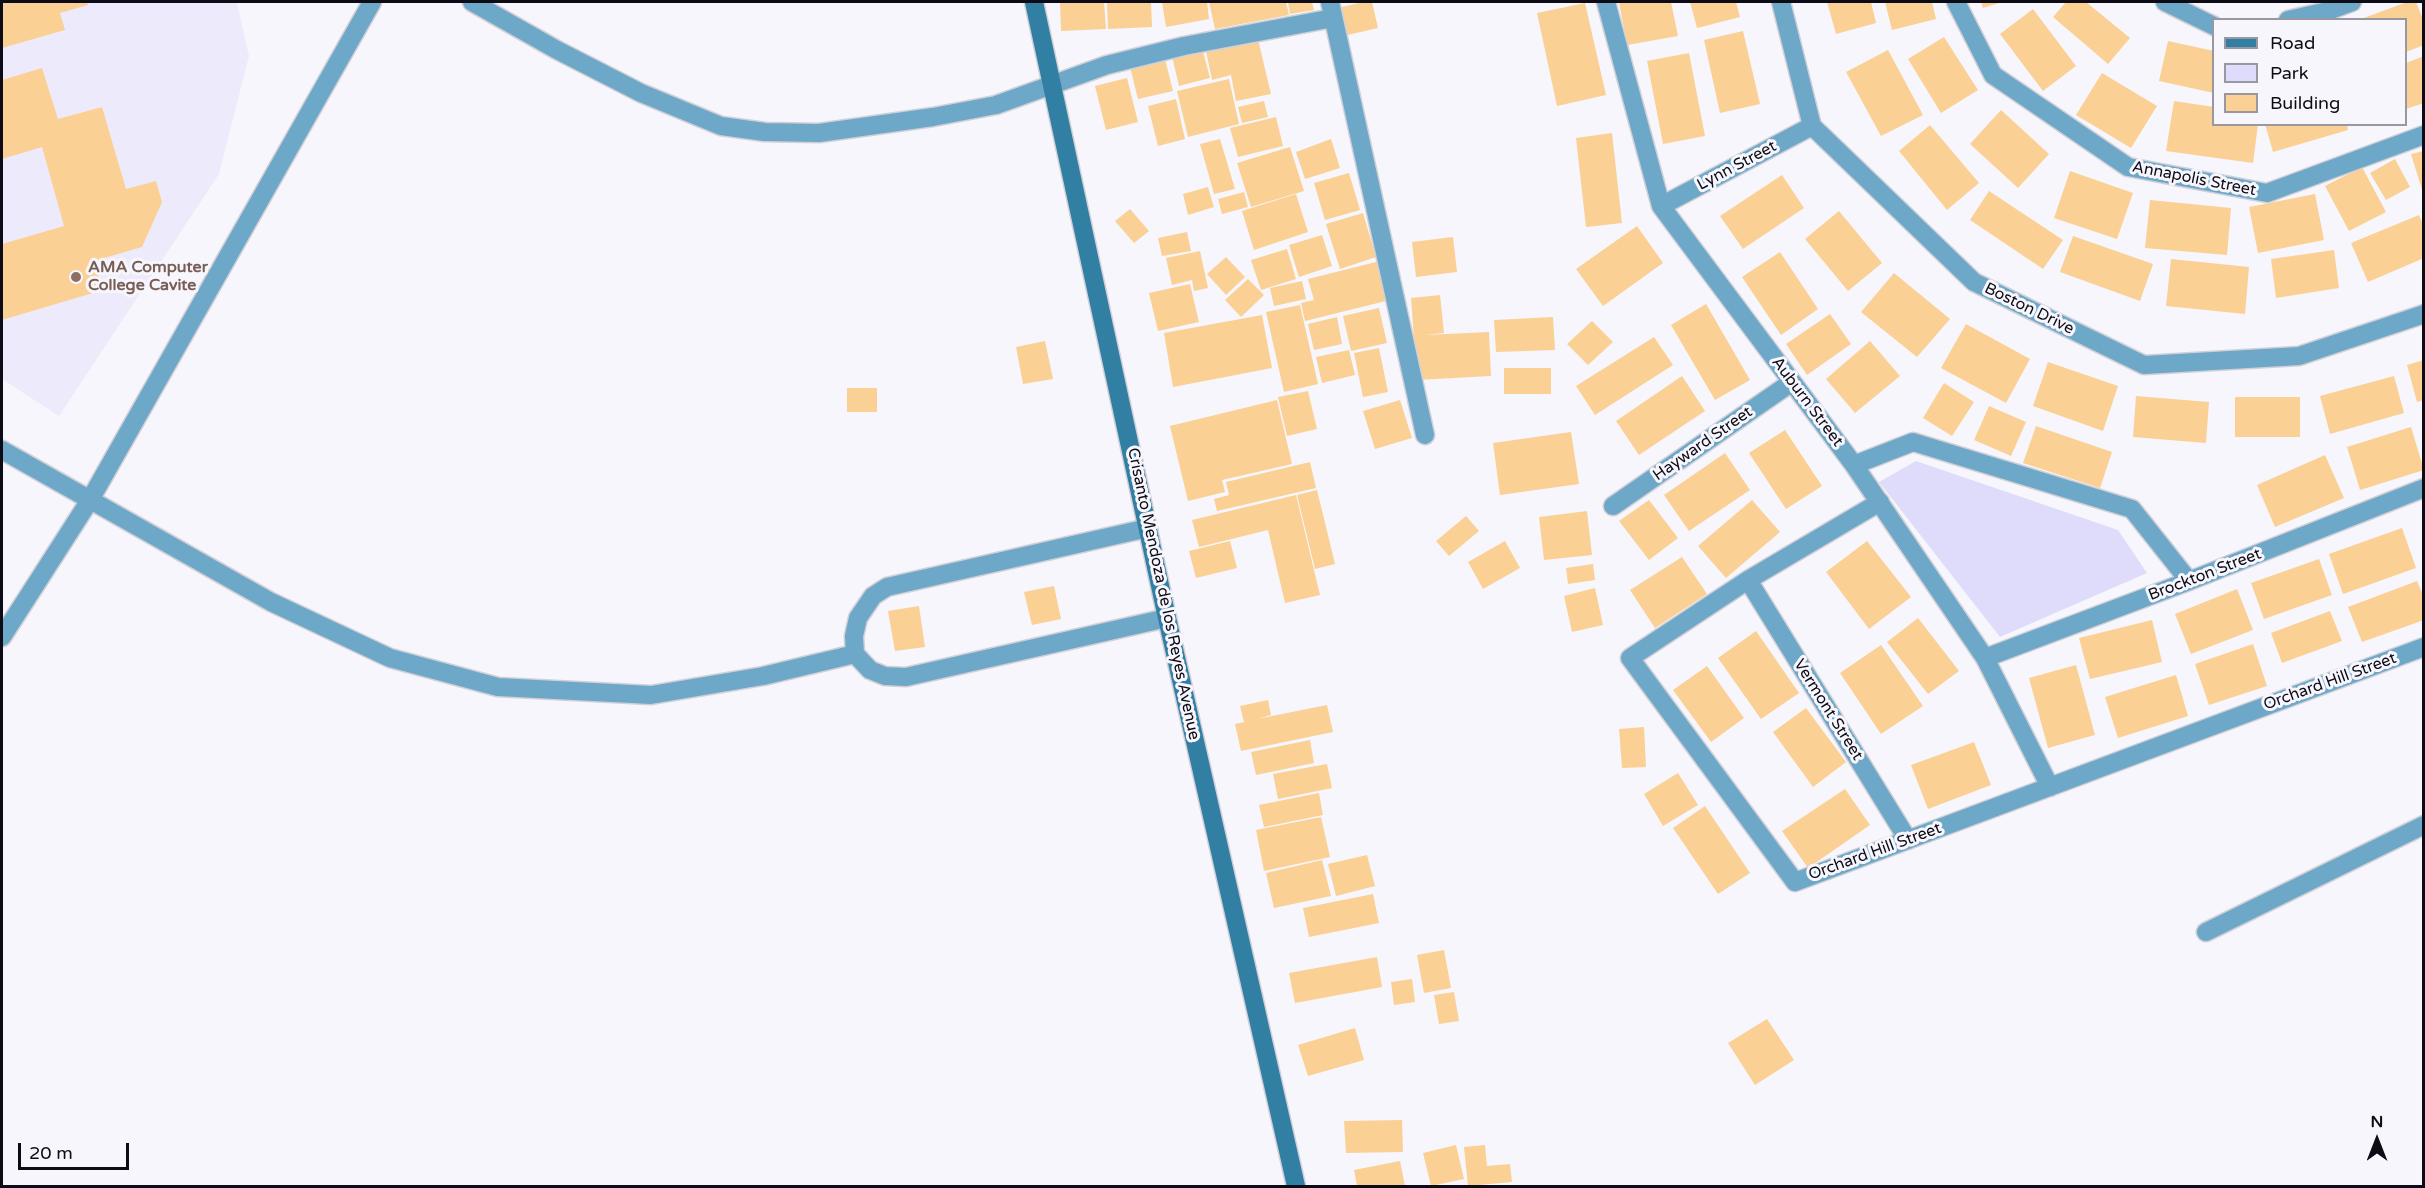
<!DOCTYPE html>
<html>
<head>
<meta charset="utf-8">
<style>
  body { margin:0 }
  #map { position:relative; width:2425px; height:1188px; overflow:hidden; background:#f7f6fc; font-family:"Varela Round",sans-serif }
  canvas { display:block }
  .frame { position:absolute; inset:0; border:3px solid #0d0b15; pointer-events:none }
  .legend { position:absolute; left:2212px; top:18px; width:195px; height:108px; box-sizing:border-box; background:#f7f6fc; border:2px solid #9998a0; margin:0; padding:8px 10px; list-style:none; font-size:18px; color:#0d0b15 }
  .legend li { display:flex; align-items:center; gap:12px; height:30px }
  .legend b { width:30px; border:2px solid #9998a0 }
  .north { position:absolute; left:2347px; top:1110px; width:60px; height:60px; -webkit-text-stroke:4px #f7f6fc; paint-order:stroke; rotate:0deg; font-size:16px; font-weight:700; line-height:24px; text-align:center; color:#0d0b15 }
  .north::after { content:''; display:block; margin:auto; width:21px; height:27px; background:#0d0b15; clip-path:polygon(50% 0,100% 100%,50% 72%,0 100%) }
  .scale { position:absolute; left:18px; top:1143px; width:111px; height:27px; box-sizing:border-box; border:3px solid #0d0b15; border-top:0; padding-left:8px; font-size:18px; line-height:21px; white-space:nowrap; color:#0d0b15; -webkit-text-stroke:4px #f7f6fc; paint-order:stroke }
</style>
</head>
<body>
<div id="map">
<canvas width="2425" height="1188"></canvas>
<div class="frame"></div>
<ul class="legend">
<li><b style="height:8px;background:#327fa4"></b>Road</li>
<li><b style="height:16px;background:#dfdbfa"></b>Park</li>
<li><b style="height:16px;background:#fbd094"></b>Building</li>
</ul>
<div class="north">N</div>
<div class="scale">20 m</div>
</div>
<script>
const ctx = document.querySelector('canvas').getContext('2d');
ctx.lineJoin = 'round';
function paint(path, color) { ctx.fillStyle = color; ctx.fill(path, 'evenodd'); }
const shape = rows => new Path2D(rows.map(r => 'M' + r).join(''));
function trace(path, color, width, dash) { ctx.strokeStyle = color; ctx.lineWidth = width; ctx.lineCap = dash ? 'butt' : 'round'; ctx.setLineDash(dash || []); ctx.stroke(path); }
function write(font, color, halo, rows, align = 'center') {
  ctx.font = font + ' "Varela Round",sans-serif'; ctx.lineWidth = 6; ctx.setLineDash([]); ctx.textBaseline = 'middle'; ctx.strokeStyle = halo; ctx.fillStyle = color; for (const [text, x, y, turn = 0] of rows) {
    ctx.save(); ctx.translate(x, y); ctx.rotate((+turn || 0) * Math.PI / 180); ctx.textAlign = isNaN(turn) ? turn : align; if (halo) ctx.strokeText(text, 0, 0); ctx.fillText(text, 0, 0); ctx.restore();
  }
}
const built = shape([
  [2,2,237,2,249,56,219,174,59,416,2,379]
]);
const green = shape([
  [1916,461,2118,530,2147,573,2000,637,1879,482]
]);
const building = shape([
  [2,2,87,2,88,5,60,13,65,30,2,48],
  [1060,2,1104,2,1106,29,1061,31],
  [1107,2,1151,2,1152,27,1108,29],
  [1162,2,1207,2,1209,19,1166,27],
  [1209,2,1286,2,1289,15,1215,29],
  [1288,2,1312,2,1314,10,1290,14],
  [1364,2,1372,2,1378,28,1343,36,1337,8],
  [1619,2,1671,2,1678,36,1627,45],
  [1690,2,1736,2,1740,17,1697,28],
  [1827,2,1871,2,1876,23,1836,34],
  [1885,2,1932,2,1936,19,1892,30],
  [1981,2,2002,2,1983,8],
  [2066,2,2086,2,2130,38,2108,64,2053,17],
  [2407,2,2416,2,2424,22,2424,45,2406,52,2406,20,2361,19],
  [1585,3,1606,95,1557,106,1537,13],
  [2033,9,2076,66,2043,91,2000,34],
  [1743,31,1760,104,1720,113,1704,40],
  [1257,35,1271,94,1236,101,1231,75,1212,80,1205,46],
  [1944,37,1978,90,1941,113,1908,59],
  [2168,41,2214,51,2214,93,2159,81],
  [1202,48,1210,78,1179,86,1172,56],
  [1888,50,1923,115,1881,136,1846,72],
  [1689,53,1705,136,1663,144,1647,61],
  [1164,55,1173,91,1138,99,1129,63],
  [2424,56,2424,103,2406,109,2406,63],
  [42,68,58,119,102,107,126,189,156,181,162,202,142,247,94,261,103,290,2,320,2,244,64,226,42,147,2,159,2,80],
  [2102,73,2157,106,2131,148,2076,115],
  [1127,78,1138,122,1106,130,1095,86],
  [1229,79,1239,124,1188,137,1177,91],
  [1176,99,1185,139,1158,146,1148,106],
  [1264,101,1268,117,1242,123,1238,107],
  [2174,101,2214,107,2214,124,2258,124,2253,163,2166,151],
  [2001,110,2049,154,2018,188,1970,144],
  [1276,117,1283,146,1238,157,1230,128],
  [2265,124,2347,124,2348,130,2273,152],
  [1930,125,1979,183,1947,210,1899,151],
  [1612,133,1622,223,1586,227,1576,138],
  [1220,139,1235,189,1214,194,1200,144],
  [1331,139,1340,168,1305,179,1296,152],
  [1290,147,1304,191,1251,207,1237,163],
  [2424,151,2424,193,2423,193,2411,154],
  [2395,159,2410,187,2386,200,2370,173],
  [2362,167,2386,212,2349,231,2325,186],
  [2070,171,2133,193,2117,239,2054,218],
  [1349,173,1360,210,1325,220,1314,183],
  [1782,175,1804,208,1743,249,1720,216],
  [1208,187,1214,207,1188,215,1183,194],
  [1989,191,2063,240,2043,269,1970,220],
  [1244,192,1248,207,1222,214,1218,199],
  [1296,194,1308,232,1254,250,1242,211],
  [2315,194,2324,240,2258,253,2249,207],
  [2150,200,2231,208,2227,255,2145,248],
  [1130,209,1149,231,1134,243,1115,221],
  [1839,211,1882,263,1848,291,1805,239],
  [1363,213,1376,257,1340,269,1326,224],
  [2419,215,2424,227,2424,258,2368,282,2351,243],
  [1637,226,1663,263,1603,306,1576,269],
  [1187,232,1191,251,1162,256,1158,238],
  [1322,235,1332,266,1299,277,1289,245],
  [2073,236,2153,264,2140,301,2060,272],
  [1453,237,1457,272,1416,277,1412,242],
  [1287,249,1296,279,1261,290,1251,260],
  [2334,250,2339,288,2276,298,2271,259],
  [1200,251,1208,288,1194,291,1192,280,1172,285,1166,258],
  [1780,252,1818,309,1781,335,1742,277],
  [1226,257,1245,277,1226,295,1207,274],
  [2171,259,2249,267,2245,314,2166,306],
  [1380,261,1390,300,1305,321,1301,303,1314,300,1308,279],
  [1894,273,1950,319,1917,357,1861,312],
  [1248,279,1264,295,1241,317,1225,300],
  [1302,281,1306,299,1274,306,1270,288],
  [1190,284,1199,322,1158,331,1149,293],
  [1440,295,1444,333,1424,335,1489,332,1491,376,1417,380,1411,298],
  [1706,304,1750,380,1715,400,1671,325],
  [1300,305,1318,384,1284,392,1266,312],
  [1379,308,1387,343,1351,351,1343,316],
  [1830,314,1851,344,1807,375,1786,344],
  [1262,315,1272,368,1173,387,1164,333],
  [1337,317,1342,344,1314,350,1308,324],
  [1553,317,1555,350,1496,352,1494,320],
  [1592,321,1613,342,1588,365,1567,344],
  [1966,324,2030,359,2006,403,1941,368],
  [1654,337,1673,365,1595,415,1576,386],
  [1045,341,1053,379,1023,384,1016,347],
  [1870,341,1900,376,1855,413,1826,379],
  [1379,348,1388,392,1363,397,1354,353],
  [1349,350,1355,375,1322,383,1316,357],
  [2424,360,2424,400,2417,402,2407,365],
  [2048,362,2118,386,2103,431,2033,406],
  [1504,368,1551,368,1551,394,1504,394],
  [1682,376,1705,411,1639,455,1616,421],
  [2394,376,2404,413,2330,434,2320,396],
  [1944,383,1974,402,1952,436,1923,418],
  [847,388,877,388,877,412,847,412],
  [1308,391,1317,429,1287,436,1278,397],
  [2136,396,2209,402,2206,443,2133,437],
  [2235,397,2300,397,2300,437,2235,437],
  [1277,400,1292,464,1222,480,1225,492,1188,501,1170,426],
  [1400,400,1412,438,1375,449,1363,411],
  [1989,406,2026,422,2011,456,1974,440],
  [2036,426,2112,452,2100,488,2023,463],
  [2411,427,2424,470,2360,490,2347,447],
  [1785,430,1822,486,1786,509,1749,453],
  [1571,432,1579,484,1500,495,1493,443],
  [1725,453,1750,490,1689,531,1664,495],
  [2325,455,2344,498,2275,527,2257,485],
  [1310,462,1316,488,1217,511,1214,499,1229,495,1226,482],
  [1317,490,1335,564,1315,569,1297,495],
  [1296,495,1320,595,1285,603,1268,530,1199,547,1192,520],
  [1649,500,1678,538,1649,560,1619,521],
  [1752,500,1780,532,1726,578,1698,546],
  [1587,511,1592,555,1544,560,1539,517],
  [1466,516,1479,531,1449,556,1436,541],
  [2402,528,2416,568,2343,594,2329,554],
  [1230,541,1237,568,1196,578,1189,551],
  [1505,541,1520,568,1483,589,1468,562],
  [1867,541,1911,597,1869,629,1826,572],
  [1682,557,1707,594,1655,628,1630,590],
  [2319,559,2332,595,2264,619,2251,583],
  [1593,564,1595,580,1568,584,1566,568],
  [2417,581,2424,597,2424,620,2362,642,2348,607],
  [1054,586,1061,619,1032,625,1024,592],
  [1595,588,1603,625,1572,632,1564,596],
  [2237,589,2253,630,2191,654,2175,614],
  [919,606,925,647,895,651,888,611],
  [2330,611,2342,641,2282,663,2271,633],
  [1918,618,1959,671,1928,694,1887,642],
  [2152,620,2162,662,2090,679,2079,638],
  [1756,631,1799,693,1761,719,1718,658],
  [2253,644,2267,686,2209,705,2195,664],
  [1881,645,1923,706,1881,734,1840,673],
  [2076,665,2095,735,2048,748,2029,678],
  [1707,666,1744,718,1711,742,1673,690],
  [2176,675,2188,716,2118,738,2105,697],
  [1268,700,1271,715,1257,719,1327,705,1333,732,1241,751,1235,724,1244,722,1240,706],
  [1806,708,1846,762,1813,787,1773,732],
  [1644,727,1646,767,1622,768,1619,729],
  [1310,740,1314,763,1256,775,1251,752],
  [1974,742,1991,785,1928,809,1911,765],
  [1327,764,1332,788,1278,799,1273,774],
  [1678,773,1698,805,1663,826,1644,794],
  [1845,789,1870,825,1808,868,1782,831],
  [1319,793,1323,815,1264,827,1259,805],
  [1705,806,1750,873,1718,894,1673,828],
  [1321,817,1330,857,1264,871,1256,830],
  [1367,855,1375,886,1336,896,1328,864],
  [1322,860,1331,896,1274,908,1266,873],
  [1373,894,1379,923,1309,937,1303,908],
  [1444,950,1451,988,1424,993,1417,955],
  [1377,957,1382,987,1295,1003,1289,973],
  [1412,979,1415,1002,1394,1005,1391,982],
  [1454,992,1459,1021,1439,1024,1434,995],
  [1767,1019,1794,1060,1755,1085,1728,1043],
  [1355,1028,1364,1060,1308,1076,1298,1045],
  [1402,1120,1403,1152,1346,1153,1344,1121],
  [1456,1145,1464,1179,1431,1186,1423,1153],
  [1485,1145,1487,1166,1510,1164,1512,1182,1468,1186,1464,1147],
  [1400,1161,1405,1186,1357,1186,1354,1170]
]);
const street = shape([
  [472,2,557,50,641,93,721,126,765,132,819,133,933,117,996,105,1107,65,1184,46,1333,18],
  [1330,2,1425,435],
  [1606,2,1661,206,1854,465,1985,658,2050,787],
  [1781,2,1812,126,1974,282,2144,365,2299,356,2424,314],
  [1956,2,1993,75,2128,167,2267,193,2424,135],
  [2165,2,2214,26],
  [2288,20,2328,11,2352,2],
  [1661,206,1812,126],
  [2,450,271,602,390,658,498,687,651,695,763,676,855,654],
  [1854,465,1913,442,2132,509,2189,581],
  [1880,502,1748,580,1630,658,1795,882,2424,647],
  [1613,506,1792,382],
  [1148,528,887,587,873,596,858,618,854,636,855,654,870,670,885,676,906,677,1167,618],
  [1748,580,1908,840],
  [2,637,90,500,372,2],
  [1985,658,2189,581,2424,488],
  [2206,932,2424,825]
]);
const secondary = shape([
  [1034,2,1167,618,1296,1186]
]);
const markers = [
  [76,277,6,"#8d6e63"]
];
const streetNames = [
  ["Lynn Street",1737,166,-28],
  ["Annapolis Street",2194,179,11],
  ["Boston Drive",2029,309,26],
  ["Auburn Street",1807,402,53],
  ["Hayward Street",1703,444,-35],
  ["Brockton Street",2205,575,-21],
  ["Crisanto Mendoza de los Reyes Avenue",1163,594,78],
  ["Orchard Hill Street",2330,682,-20],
  ["Vermont Street",1828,710,58],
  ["Orchard Hill Street",1875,852,-20]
];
const educationNames = [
  ["AMA Computer",88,268],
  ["College Cavite",88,286]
];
paint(built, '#edebfb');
paint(green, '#dfdbfa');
paint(building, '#fbd094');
trace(street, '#d2d0d7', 21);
trace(secondary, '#d2d0d7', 21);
trace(street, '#6da8c8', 18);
trace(secondary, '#327fa4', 18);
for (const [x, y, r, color] of markers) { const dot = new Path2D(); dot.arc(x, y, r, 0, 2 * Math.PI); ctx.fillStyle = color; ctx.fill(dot); trace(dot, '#f7f6fc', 2); }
write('16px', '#0d0b15', '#f7f6fc', streetNames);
write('bold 16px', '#785e54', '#f7f6fc', educationNames, 'left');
</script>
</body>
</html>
